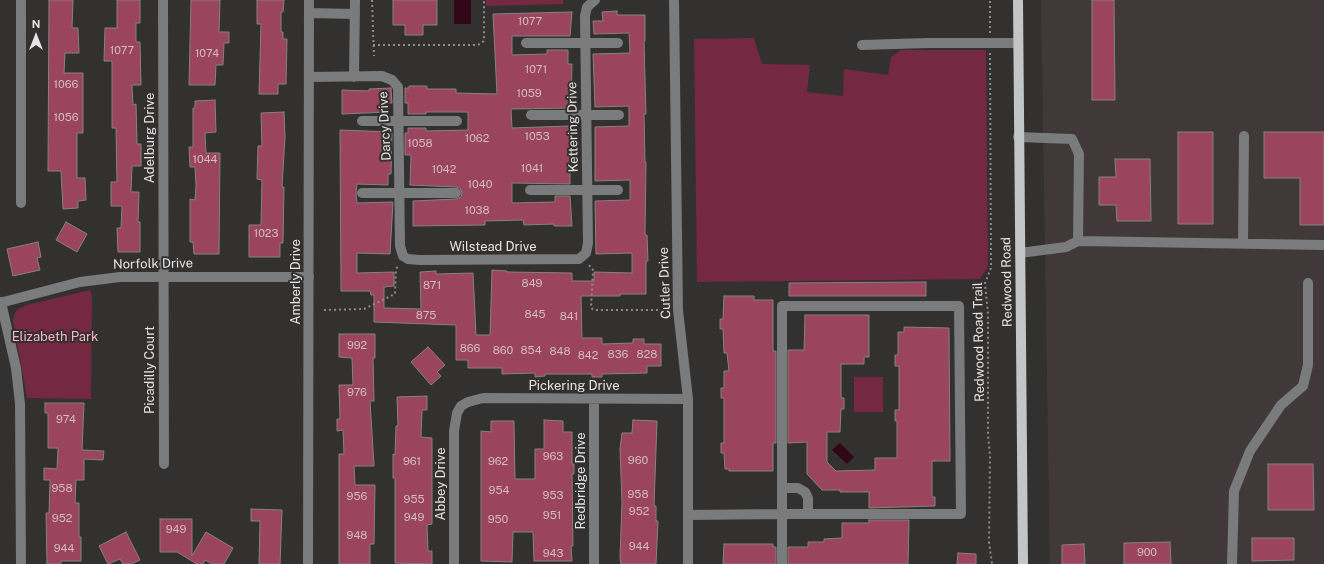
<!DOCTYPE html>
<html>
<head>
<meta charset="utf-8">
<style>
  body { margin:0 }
  #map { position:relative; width:1324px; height:564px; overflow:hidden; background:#333030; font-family:"Public Sans",sans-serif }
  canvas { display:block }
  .north { position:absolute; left:16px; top:16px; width:40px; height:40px; -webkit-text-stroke:3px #333030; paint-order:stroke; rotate:0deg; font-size:11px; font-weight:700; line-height:16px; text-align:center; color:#e5e3e3 }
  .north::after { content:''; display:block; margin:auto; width:14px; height:18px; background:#e5e3e3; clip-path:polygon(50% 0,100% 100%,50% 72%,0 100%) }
</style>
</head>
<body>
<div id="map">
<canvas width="1324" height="564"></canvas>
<div class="north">N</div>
</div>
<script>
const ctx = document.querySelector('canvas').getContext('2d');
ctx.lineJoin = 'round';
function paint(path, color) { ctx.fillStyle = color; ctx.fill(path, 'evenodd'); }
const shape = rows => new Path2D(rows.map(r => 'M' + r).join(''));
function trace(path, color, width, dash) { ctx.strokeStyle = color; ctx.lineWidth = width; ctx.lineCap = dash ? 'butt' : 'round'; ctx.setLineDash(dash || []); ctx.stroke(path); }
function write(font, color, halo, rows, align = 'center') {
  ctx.font = font + ' "Public Sans",sans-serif'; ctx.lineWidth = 4; ctx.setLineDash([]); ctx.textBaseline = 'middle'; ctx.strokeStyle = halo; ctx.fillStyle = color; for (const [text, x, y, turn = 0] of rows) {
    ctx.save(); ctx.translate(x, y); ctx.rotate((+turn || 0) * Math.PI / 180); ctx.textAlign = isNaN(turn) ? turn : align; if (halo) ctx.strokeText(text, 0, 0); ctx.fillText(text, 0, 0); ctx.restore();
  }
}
const built = shape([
  [1041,0,1324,0,1324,564,1050,564]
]);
const green = shape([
  [486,0,563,0,563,4,486,6],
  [754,38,762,64,810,65,807,92,843,96,844,69,888,75,891,57,901,50,986,50,988,267,980,279,697,282,694,39],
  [90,290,92,296,91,399,27,398,13,320,16,311,20,308,27,305],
  [854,377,883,377,883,412,854,412]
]);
const water = shape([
  [454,0,471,0,471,24,454,24],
  [840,443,854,457,847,464,832,450]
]);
const building = shape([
  [49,0,73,0,72,28,78,28,79,53,65,53,64,73,83,73,83,133,77,133,77,178,85,178,86,200,78,201,78,208,63,209,61,171,48,171,49,0],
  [117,0,140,0,140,23,136,23,136,42,140,42,141,85,132,85,133,105,136,104,137,144,141,144,141,166,132,166,131,192,139,192,138,222,140,222,140,252,118,252,117,228,121,228,122,206,111,206,111,182,117,182,116,128,112,128,112,61,104,61,105,28,117,28,117,0],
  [191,0,220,0,219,32,229,32,229,43,224,43,223,65,216,65,215,85,189,85,191,0],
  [257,0,284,0,283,12,281,12,281,32,283,32,283,39,287,39,286,84,278,84,278,94,259,94,261,24,257,24,257,0],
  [393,0,437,0,437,25,423,25,423,35,405,35,405,25,393,25,393,0],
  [1092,0,1114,0,1115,100,1092,100,1092,0],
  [617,11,617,15,645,15,645,41,644,41,646,114,644,114,645,162,646,162,645,235,647,235,648,261,646,261,646,294,620,294,620,296,581,296,582,338,602,338,602,344,633,343,633,339,644,339,644,344,661,344,661,366,647,366,647,373,602,374,602,377,592,377,592,374,545,374,545,376,535,377,535,373,502,374,502,368,468,368,468,360,456,360,456,325,374,322,374,295,371,295,370,291,341,291,340,130,392,132,391,174,388,174,388,185,357,184,356,193,357,203,393,202,390,254,357,253,357,273,394,272,394,286,384,287,384,308,421,309,420,272,436,271,436,274,473,273,476,335,490,335,492,270,507,271,507,272,572,273,572,281,594,281,594,272,632,273,632,253,596,254,595,201,630,200,630,180,595,181,595,127,629,126,629,106,595,107,593,54,630,53,629,33,594,34,593,21,603,21,602,12,617,11],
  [572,12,570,36,512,36,512,55,547,54,547,50,568,50,568,64,572,64,571,108,511,109,512,128,569,126,569,137,572,137,573,159,573,172,570,172,570,184,512,183,512,203,555,202,555,196,570,196,572,226,554,226,554,224,524,225,523,220,485,221,485,225,413,226,413,201,456,199,461,197,462,193,460,188,456,187,410,185,411,155,405,155,405,133,408,133,408,128,426,128,426,131,468,130,468,112,426,112,426,114,408,114,408,103,405,103,405,88,409,88,409,86,427,86,427,89,456,89,456,93,497,94,493,14,572,12],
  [391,88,392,103,388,103,388,112,342,114,342,90,369,91,369,89,391,88],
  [215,100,216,132,205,133,206,153,220,153,219,254,194,254,193,242,190,242,190,199,195,200,196,186,195,167,190,167,189,147,193,147,193,108,195,108,195,101,215,100],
  [284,112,285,137,282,187,284,187,283,243,280,243,280,257,249,257,249,225,261,225,262,180,257,179,258,146,262,146,261,113,284,112],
  [1178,132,1213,132,1213,224,1178,224,1178,132],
  [1264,132,1324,132,1324,225,1300,225,1300,178,1264,178,1264,132],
  [1115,159,1150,159,1151,221,1117,221,1116,205,1099,205,1099,177,1116,177,1115,159],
  [66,222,87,234,77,252,56,240,66,222],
  [38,242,41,257,37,258,40,270,13,276,7,249,38,242],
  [926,282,926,296,789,296,789,283,926,282],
  [724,296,754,296,754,300,773,300,773,351,776,351,776,443,773,443,773,471,729,471,729,469,725,469,724,453,721,453,721,443,724,443,724,398,721,398,721,388,724,388,724,371,729,371,727,353,724,353,723,329,720,329,720,319,723,319,724,296],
  [805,315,869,315,869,357,864,357,864,364,841,364,841,398,844,398,844,409,841,409,840,432,827,432,827,462,836,471,875,470,875,458,897,458,897,421,895,421,895,410,899,410,899,366,895,366,895,355,898,355,898,332,904,332,904,327,949,328,950,461,932,461,932,497,935,497,935,506,869,508,869,492,840,492,840,490,822,490,807,474,807,442,788,443,788,350,804,350,805,315],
  [339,334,375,334,375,358,373,358,374,401,370,401,374,466,354,466,355,485,375,485,374,544,370,544,370,564,339,564,339,454,344,454,343,430,337,431,337,419,340,419,339,385,353,385,352,358,339,357,339,334],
  [428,347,445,365,437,372,441,376,431,385,411,362,428,347],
  [427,396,427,410,422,410,421,437,432,438,432,524,427,525,428,551,432,551,432,564,395,563,395,478,393,478,393,454,395,455,396,426,398,426,397,397,427,396],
  [45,403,84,403,82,450,104,451,103,460,84,459,84,480,76,480,75,503,79,503,79,537,81,537,81,561,61,561,61,564,47,564,46,513,49,513,50,480,44,480,44,468,57,469,58,448,48,448,48,413,45,413,45,403],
  [544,420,563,421,563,432,572,432,572,464,574,464,574,474,572,474,573,546,571,546,572,561,534,561,533,532,513,532,512,562,481,561,481,431,491,432,491,421,514,421,515,479,535,479,535,449,544,449,544,420],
  [633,420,657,421,654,506,656,506,656,521,658,521,656,564,621,564,620,558,622,502,620,449,622,433,632,433,633,420],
  [1268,464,1313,464,1314,510,1268,510,1268,464],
  [251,509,282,510,280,564,259,564,260,521,251,521,251,509],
  [160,519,192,519,192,556,206,532,233,548,224,564,212,564,205,560,203,564,197,564,177,552,160,552,160,519],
  [869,520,909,520,908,564,788,564,788,547,808,547,808,542,824,542,824,539,842,538,842,523,869,523,869,520],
  [126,532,140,560,131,564,123,564,120,559,108,564,99,546,126,532],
  [1252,538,1294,538,1294,560,1252,561,1252,538],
  [1170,542,1171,564,1124,564,1124,543,1170,542],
  [724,544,773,544,773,547,776,547,776,564,723,564,724,544],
  [1084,544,1085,564,1062,564,1062,545,1084,544],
  [958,553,976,554,976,564,957,564,958,553]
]);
const path = shape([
  [372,0,374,56],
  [990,33,990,0],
  [373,45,478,45,484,41,484,0],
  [990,53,991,268,985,283,988,314,988,435,990,456,989,542,992,564],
  [589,265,593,270,591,308,594,310,661,310],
  [324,310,364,309,395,294,396,269,398,266]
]);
const minor = shape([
  [21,0,21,203],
  [163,0,164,464],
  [674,0,678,310,688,399,688,564],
  [309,13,355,14],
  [526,43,618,43],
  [862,45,927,43,1018,43],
  [309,77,382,76,392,80,398,87,400,246,403,256,408,259,420,260,579,259,586,253,588,243,585,16,587,7,595,0],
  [354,77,355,0],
  [531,115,619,115],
  [362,121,457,121],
  [1018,137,1072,139,1079,154,1078,241,1066,247,1020,253],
  [530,190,618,190],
  [362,193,456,193],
  [1078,241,1324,245],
  [1243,243,1244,136],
  [1,302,16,368,20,404,21,564],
  [0,303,80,282,120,277,309,277],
  [782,488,798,488,805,492,808,498,808,514],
  [688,515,782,514,961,514,959,306,782,306,782,564],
  [308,564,309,0],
  [454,564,454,431,457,413,461,406,468,402,483,398,688,399],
  [594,564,594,399],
  [1232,564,1234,491,1250,451,1281,405,1303,386,1308,365,1308,283]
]);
const major = shape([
  [1018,0,1023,564]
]);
const numberNames = [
  ["1077",530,22],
  ["1077",122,51],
  ["1074",207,54],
  ["1071",536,70],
  ["1066",66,85],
  ["1059",529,94],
  ["1056",66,118],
  ["1053",537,137],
  ["1062",477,139],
  ["1058",420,144],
  ["1044",205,160],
  ["1041",532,169],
  ["1042",444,170],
  ["1040",480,185],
  ["1038",477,211],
  ["1023",266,234],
  ["849",532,284],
  ["871",432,286],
  ["845",535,315],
  ["875",426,316],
  ["841",569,317],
  ["992",357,346],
  ["866",470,349],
  ["860",503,351],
  ["854",531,351],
  ["848",560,352],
  ["836",618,355],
  ["828",647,355],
  ["842",588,356],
  ["976",357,393],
  ["974",66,420],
  ["963",553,457],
  ["960",638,461],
  ["961",412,462],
  ["962",498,462],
  ["958",62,489],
  ["954",499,491],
  ["958",638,495],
  ["953",553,496],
  ["956",357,497],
  ["955",414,500],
  ["952",639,512],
  ["951",552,516],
  ["949",414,518],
  ["952",62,519],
  ["950",498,520],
  ["949",176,530],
  ["948",357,536],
  ["944",639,547],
  ["944",64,549],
  ["900",1147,553],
  ["943",553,554]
];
const streetNames = [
  ["Darcy Drive",385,126,-93],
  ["Kettering Drive",573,127,-91],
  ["Adelburg Drive",150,138,-90],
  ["Wilstead Drive",493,247],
  ["Norfolk Drive",153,264,-1],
  ["Amberly Drive",296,282,-90],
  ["Redwood Road",1007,282,-91],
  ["Cutler Drive",665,283,-92],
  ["Redwood Road Trail",979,342,-91],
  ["Picadilly Court",150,370,-90],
  ["Pickering Drive",574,386],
  ["Redbridge Drive",581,481,-90],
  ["Abbey Drive",441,484,-90]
];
const parkNames = [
  ["Elizabeth Park",55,337]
];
paint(built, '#413839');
paint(green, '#752842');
paint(water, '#310616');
paint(building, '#9a445e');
trace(building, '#868283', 1);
trace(path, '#8d8b8b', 2, [2, 3]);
trace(minor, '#797b7c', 10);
trace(major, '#c2c6c7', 10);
write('11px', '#d2bbc2', null, numberNames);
write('13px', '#e5e3e3', '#333030', streetNames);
write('13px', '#ffb5c7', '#333030', parkNames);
</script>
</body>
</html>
